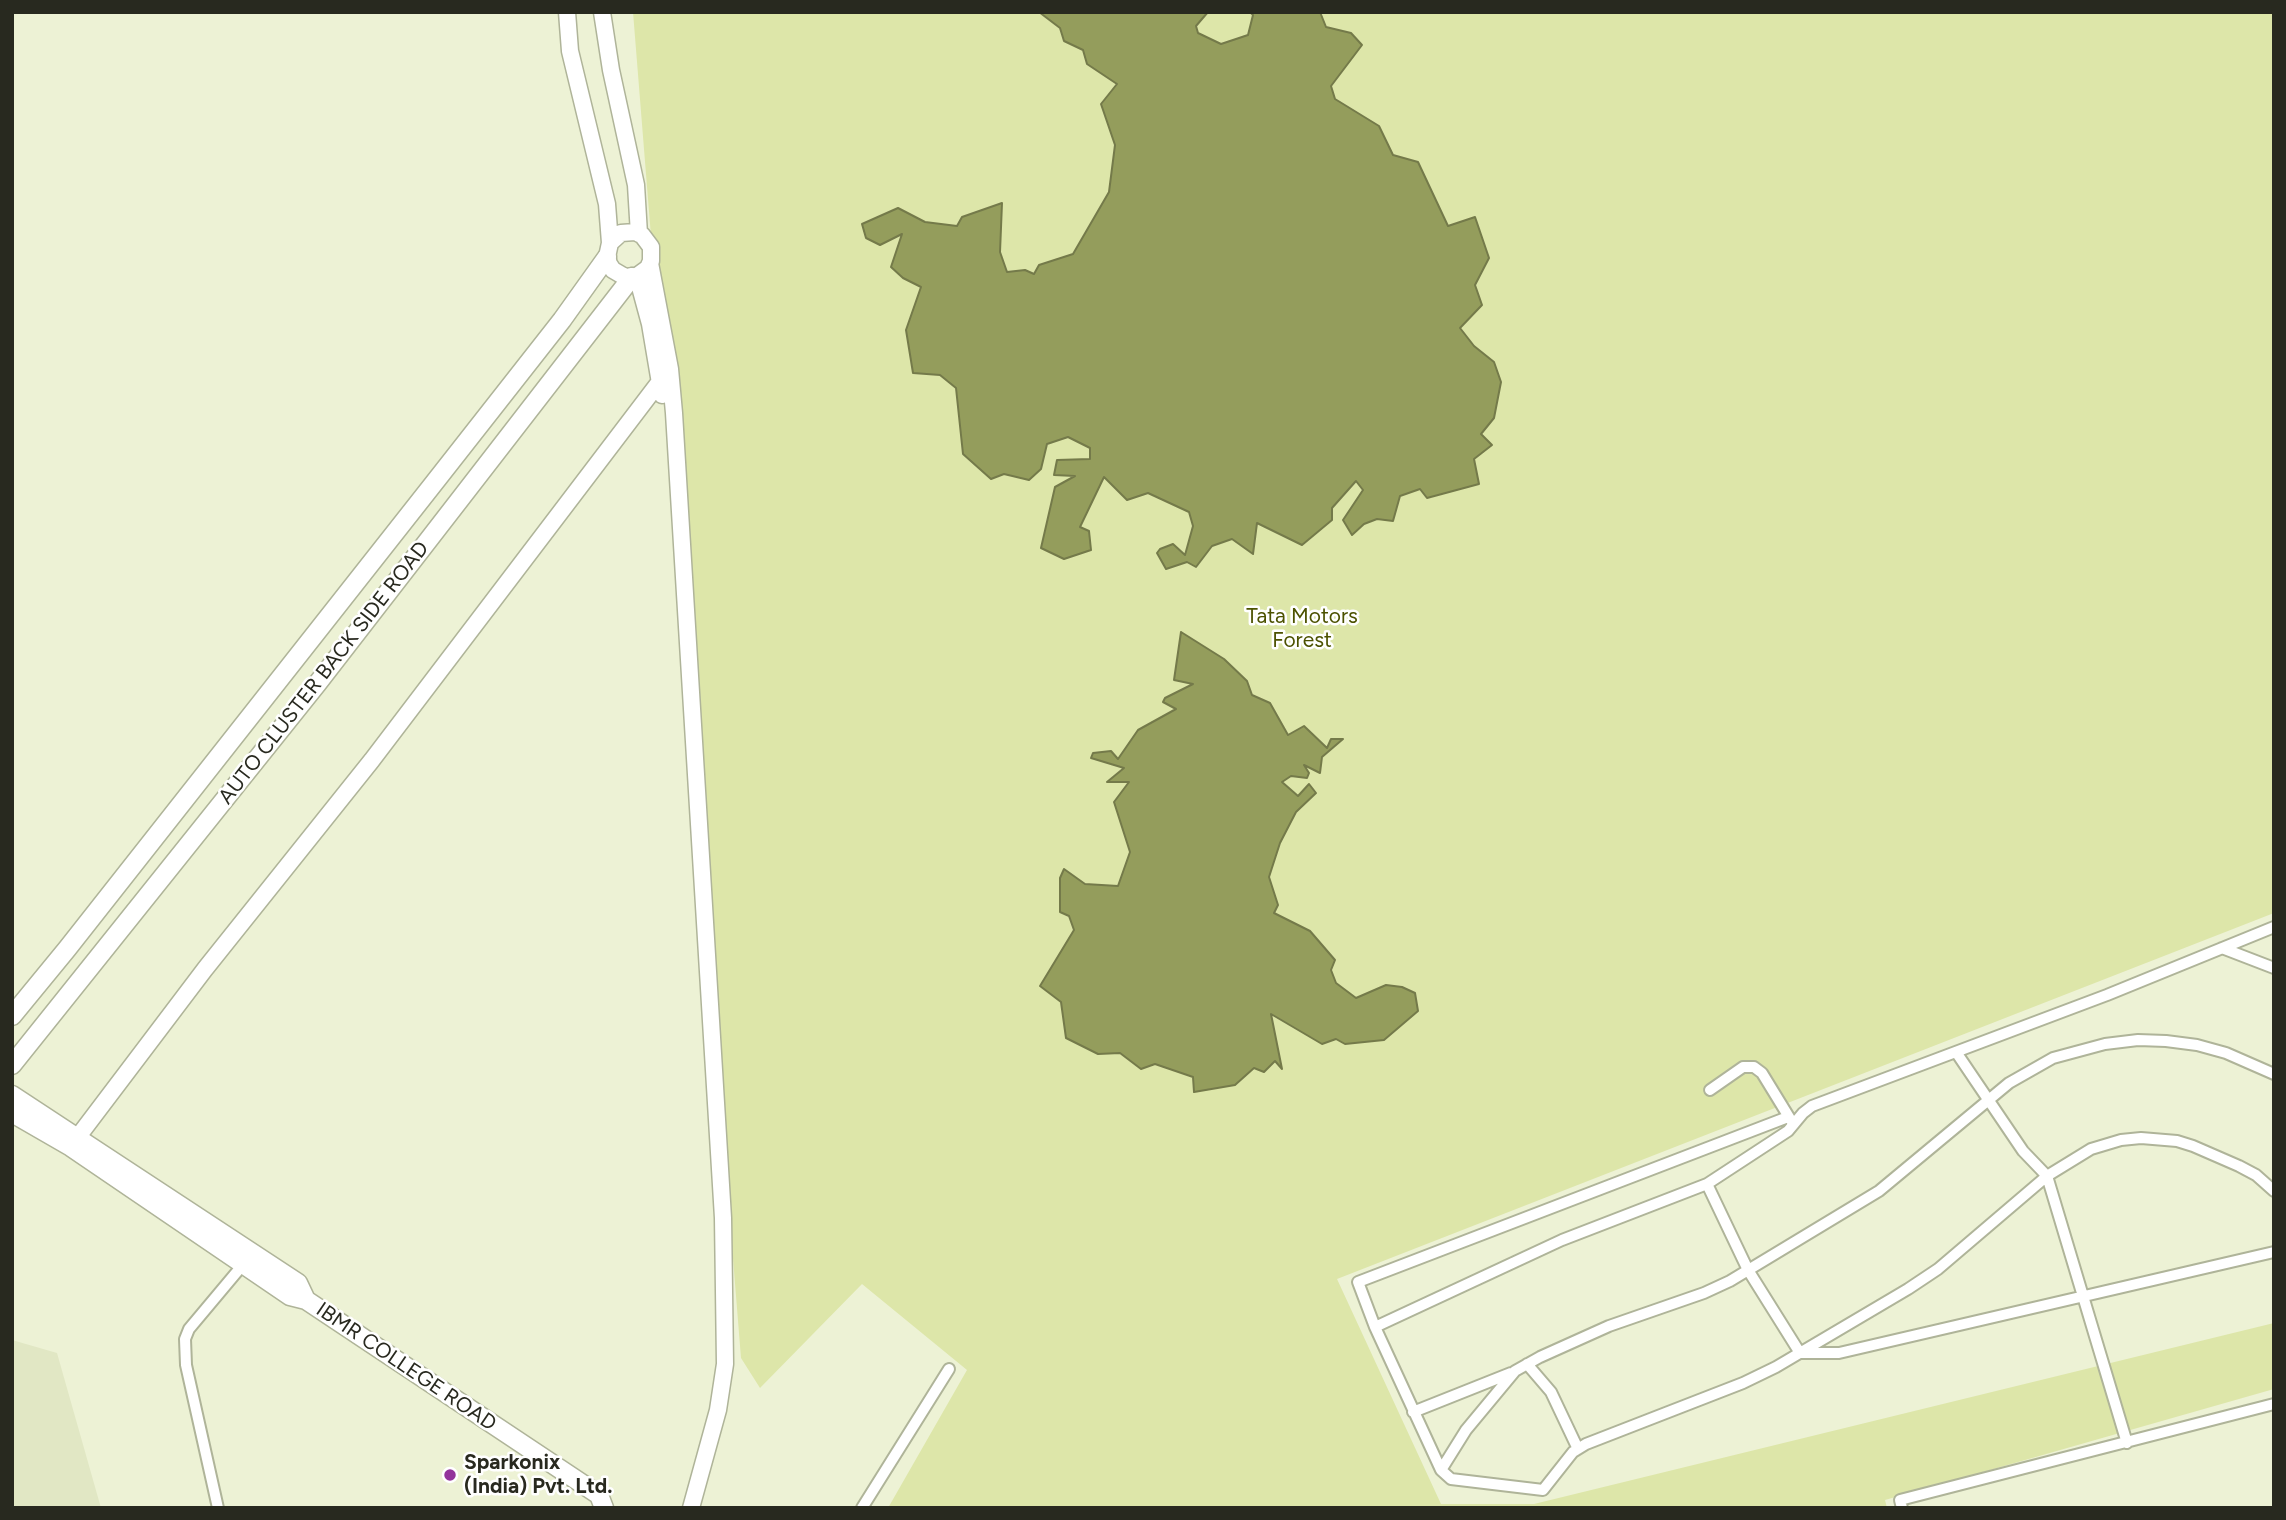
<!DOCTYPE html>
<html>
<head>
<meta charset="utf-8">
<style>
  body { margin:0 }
  #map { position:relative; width:2286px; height:1520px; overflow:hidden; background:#edf2d5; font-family:Figtree,sans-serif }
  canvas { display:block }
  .frame { position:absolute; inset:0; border:14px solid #28291f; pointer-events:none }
</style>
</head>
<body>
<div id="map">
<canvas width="2286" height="1520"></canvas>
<div class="frame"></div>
</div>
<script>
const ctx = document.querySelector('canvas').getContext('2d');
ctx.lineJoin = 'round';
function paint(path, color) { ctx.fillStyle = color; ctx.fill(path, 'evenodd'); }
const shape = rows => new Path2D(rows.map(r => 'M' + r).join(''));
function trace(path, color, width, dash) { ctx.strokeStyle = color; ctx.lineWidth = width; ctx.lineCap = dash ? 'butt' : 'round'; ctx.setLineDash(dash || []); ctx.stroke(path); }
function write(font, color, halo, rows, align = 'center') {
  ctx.font = font + ' Figtree,sans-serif'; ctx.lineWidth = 5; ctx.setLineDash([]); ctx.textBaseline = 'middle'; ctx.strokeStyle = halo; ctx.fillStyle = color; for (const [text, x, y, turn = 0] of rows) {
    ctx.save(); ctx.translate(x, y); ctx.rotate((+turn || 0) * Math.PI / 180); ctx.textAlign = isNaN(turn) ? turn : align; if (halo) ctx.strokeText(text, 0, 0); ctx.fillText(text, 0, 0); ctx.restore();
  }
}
const built = shape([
  [12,1340,57,1353,101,1508,12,1508]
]);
const green = shape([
  [633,12,2274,12,2274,913,1337,1279,1441,1504,1534,1504,2274,1323,2274,1389,1885,1500,1887,1508,888,1508,967,1370,862,1284,760,1388,741,1358]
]);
const water = shape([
  [1039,12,1208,12,1196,26,1198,33,1221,44,1248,35,1253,15,1250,12,1320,12,1326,27,1351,33,1362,45,1331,86,1335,99,1379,126,1393,155,1418,162,1448,226,1475,217,1489,258,1475,285,1482,305,1460,328,1474,346,1494,362,1501,382,1494,418,1481,434,1492,445,1474,459,1479,484,1427,498,1420,489,1400,496,1393,521,1377,519,1364,524,1352,535,1343,520,1363,490,1356,481,1332,508,1332,520,1302,545,1257,523,1253,554,1232,539,1212,546,1196,567,1187,562,1166,569,1157,553,1160,549,1173,544,1185,555,1193,526,1189,512,1148,493,1127,500,1104,477,1080,527,1089,531,1091,550,1064,559,1041,548,1055,487,1075,476,1054,475,1057,460,1090,459,1090,448,1068,437,1047,444,1041,469,1029,480,1004,474,991,479,963,454,956,388,940,375,913,373,906,330,921,287,903,278,891,267,902,234,880,245,866,238,862,224,898,208,925,222,957,226,962,217,1002,203,1000,252,1007,272,1025,270,1034,274,1039,265,1073,254,1109,192,1115,145,1101,104,1117,84,1087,64,1083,50,1064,41,1060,28,1039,12],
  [1181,632,1224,659,1247,681,1252,695,1270,703,1288,735,1304,726,1327,748,1331,739,1343,739,1322,757,1320,773,1304,765,1309,773,1307,778,1291,776,1282,782,1298,796,1309,784,1316,793,1296,812,1280,843,1269,877,1278,905,1274,913,1310,931,1335,960,1331,970,1336,983,1356,998,1386,985,1402,987,1415,993,1418,1011,1384,1040,1345,1044,1336,1039,1322,1044,1271,1014,1282,1069,1275,1061,1264,1072,1254,1068,1235,1085,1194,1092,1193,1077,1155,1064,1141,1069,1120,1053,1098,1054,1066,1038,1061,1002,1040,986,1074,930,1069,916,1060,912,1060,878,1064,869,1085,884,1118,886,1130,852,1114,802,1129,782,1107,782,1124,768,1091,758,1093,753,1111,751,1118,759,1138,730,1176,709,1163,702,1165,698,1193,684,1174,680,1181,632]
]);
const street = shape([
  [2222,948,2274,968],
  [1956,1052,2023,1151,2047,1176,2127,1443],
  [1710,1090,1743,1067,1754,1067,1762,1073,1792,1122],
  [1788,1117,1358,1282,1375,1327,1441,1470,1451,1479,1543,1490,1573,1452,1586,1444,1743,1383,1776,1367,1908,1289,1938,1269,2047,1176,2091,1149,2121,1140,2141,1138,2177,1141,2193,1146,2239,1166,2256,1175,2274,1191],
  [1707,1184,1748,1270,1800,1353,1839,1353,2274,1252],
  [1375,1327,1562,1240,1707,1184,1788,1131,1803,1113,1812,1106,2107,995,2274,927],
  [1527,1364,1551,1392,1578,1449],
  [1413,1412,1511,1373],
  [1441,1470,1466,1430,1515,1371,1540,1357,1609,1326,1704,1293,1730,1281,1879,1191,2009,1083,2053,1058,2105,1044,2138,1040,2166,1041,2197,1045,2226,1053,2274,1074],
  [218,1508,186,1365,185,1339,189,1329,246,1261],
  [862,1508,949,1369],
  [1902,1508,1900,1500,2274,1404]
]);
const secondary = shape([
  [567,12,570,51,607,204,610,243,607,257,609,264,613,270,625,277,637,276,648,268,651,261,651,247,642,235,635,232,621,233,610,243],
  [602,12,611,70,636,185,639,234],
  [650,263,670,369,674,413,723,1218,725,1364,718,1410,691,1508],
  [637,276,650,324,662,395],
  [71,1146,205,969,372,760,664,376]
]);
const primary = shape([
  [12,1016,67,949,438,478,562,320,607,257],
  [12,1065,317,684,632,277],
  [12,1095,298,1283,306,1300],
  [12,1113,71,1147,290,1296,306,1300,599,1495,604,1508]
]);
const markers = [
  [450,1475,7,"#93339b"]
];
const parkNames = [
  ["Tata Motors",1302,617],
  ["Forest",1302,641]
];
const streetNames = [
  ["AUTO CLUSTER BACK SIDE ROAD",324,673,-52],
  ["IBMR COLLEGE ROAD",406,1367,34]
];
const poiNames = [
  ["Sparkonix",464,1463],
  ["(India) Pvt. Ltd.",464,1487]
];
paint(built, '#e1e7c4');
paint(green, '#dde6a9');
paint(water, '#949d5c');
trace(water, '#747a4a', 2);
trace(street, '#afb499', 14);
trace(secondary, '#afb499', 19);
trace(primary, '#afb499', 21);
trace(street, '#fff', 10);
trace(secondary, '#fff', 16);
trace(primary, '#fff', 18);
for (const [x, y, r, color] of markers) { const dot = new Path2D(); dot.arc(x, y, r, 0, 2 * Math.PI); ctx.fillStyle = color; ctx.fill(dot); trace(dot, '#fff', 2.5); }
write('21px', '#4c5200', '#fff', parkNames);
write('21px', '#28291f', '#fff', streetNames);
write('bold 21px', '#28291f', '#fff', poiNames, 'left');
</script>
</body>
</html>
